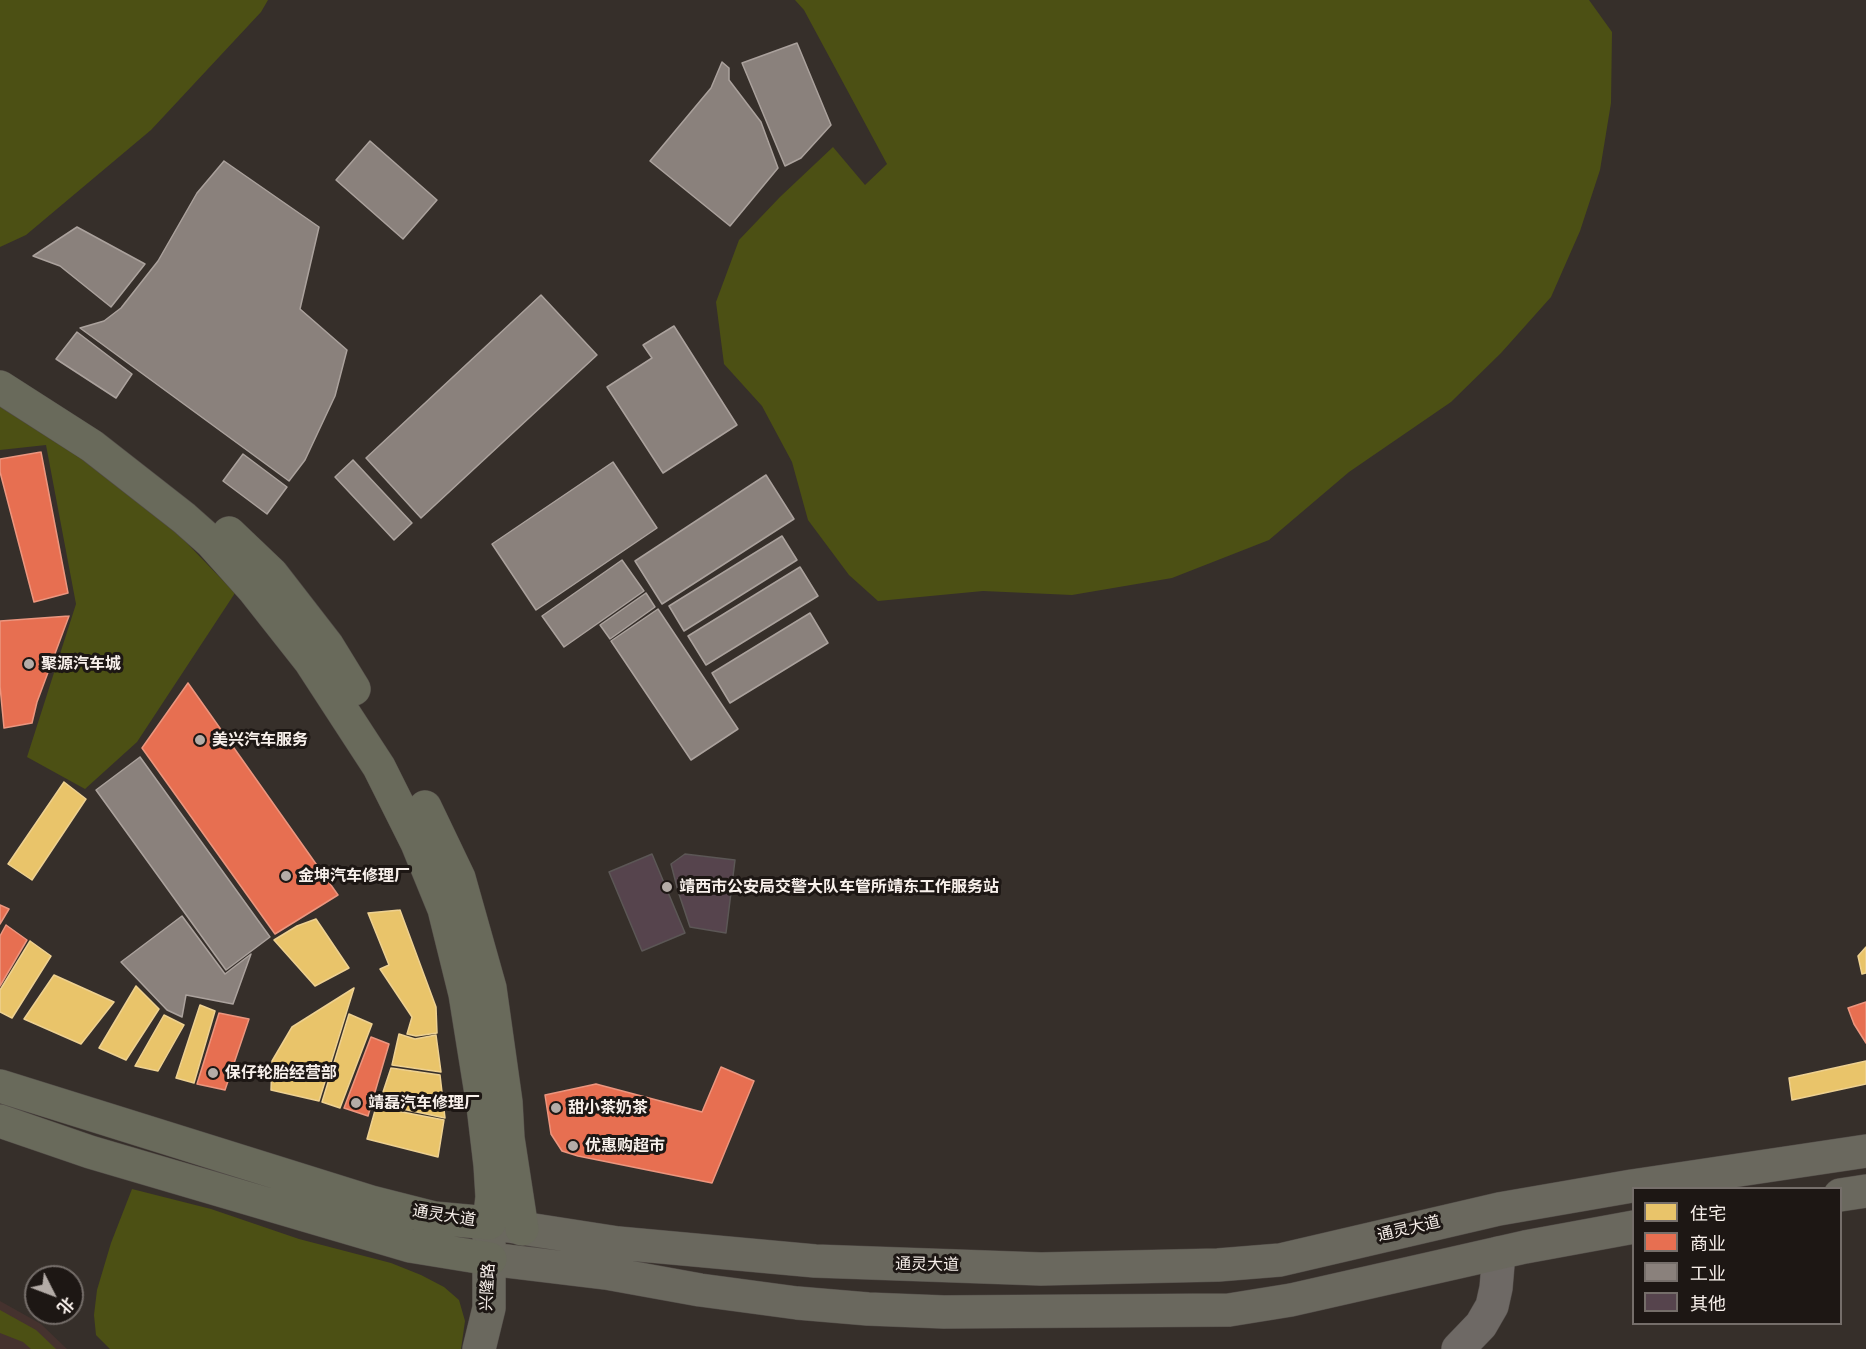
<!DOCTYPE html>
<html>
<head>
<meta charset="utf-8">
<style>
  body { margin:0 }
  #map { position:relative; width:1866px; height:1349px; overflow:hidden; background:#362f2a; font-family:"PT Serif","Noto Sans SC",serif }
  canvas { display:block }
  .legend { position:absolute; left:1632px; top:1187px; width:210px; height:138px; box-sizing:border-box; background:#1d1714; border:2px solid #756e6a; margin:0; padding:8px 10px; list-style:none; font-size:18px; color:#f8f0eb }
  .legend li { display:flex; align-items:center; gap:12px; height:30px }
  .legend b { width:30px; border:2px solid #756e6a }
  .north { position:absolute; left:24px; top:1265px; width:60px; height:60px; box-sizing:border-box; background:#1d1714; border:2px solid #756e6a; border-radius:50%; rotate:132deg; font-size:16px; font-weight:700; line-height:24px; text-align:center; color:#f8f0eb }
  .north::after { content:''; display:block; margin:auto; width:21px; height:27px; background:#b4aca7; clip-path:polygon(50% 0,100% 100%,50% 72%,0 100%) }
</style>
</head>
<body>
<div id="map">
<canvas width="1866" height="1349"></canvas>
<ul class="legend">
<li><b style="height:16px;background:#e9c46a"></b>住宅</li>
<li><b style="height:16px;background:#e76f51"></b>商业</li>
<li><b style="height:16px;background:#8a817c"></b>工业</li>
<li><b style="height:16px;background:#56444d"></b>其他</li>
</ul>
<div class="north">北</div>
</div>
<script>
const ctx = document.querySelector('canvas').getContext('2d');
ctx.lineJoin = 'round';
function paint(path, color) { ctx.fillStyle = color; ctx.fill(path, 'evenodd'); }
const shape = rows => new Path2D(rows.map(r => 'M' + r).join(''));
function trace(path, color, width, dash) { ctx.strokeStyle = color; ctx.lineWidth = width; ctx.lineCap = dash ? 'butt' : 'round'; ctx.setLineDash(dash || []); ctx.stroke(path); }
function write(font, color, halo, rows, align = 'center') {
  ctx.font = font + ' "PT Serif","Noto Sans SC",serif'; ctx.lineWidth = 6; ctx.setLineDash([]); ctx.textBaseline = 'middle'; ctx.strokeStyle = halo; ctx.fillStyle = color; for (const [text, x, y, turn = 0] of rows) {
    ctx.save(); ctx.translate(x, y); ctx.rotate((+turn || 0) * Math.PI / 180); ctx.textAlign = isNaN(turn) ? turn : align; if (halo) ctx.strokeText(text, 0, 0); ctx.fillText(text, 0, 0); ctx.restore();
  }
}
const education = shape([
  [0,1301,41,1324,67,1349,0,1349]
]);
const green = shape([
  [0,0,268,0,261,12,151,130,26,235,0,247],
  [795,0,1589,0,1612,32,1611,103,1600,170,1580,231,1551,297,1501,353,1451,402,1349,472,1269,540,1172,578,1072,595,983,591,878,601,849,575,808,520,792,462,762,406,724,364,716,302,739,240,780,197,833,147,865,185,887,164,804,10],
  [0,404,85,460,179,535,235,593,137,742,85,789,27,757,76,604,46,445,0,450],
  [132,1189,211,1209,299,1239,391,1263,421,1275,444,1287,459,1300,465,1321,461,1349,110,1349,96,1335,94,1315,97,1290,111,1243],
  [0,1310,36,1330,56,1349,31,1349,23,1342,0,1333]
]);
const homes = shape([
  [64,782,86,799,32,880,8,864,64,782],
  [400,910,436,1007,437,1033,416,1036,407,1034,412,1017,380,969,389,965,368,913,400,910],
  [316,919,349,968,315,986,274,940,297,926,316,919],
  [30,941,51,956,12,1018,0,1012,0,990,30,941],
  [1866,947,1866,973,1862,974,1858,956,1866,947],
  [54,975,114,1002,81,1044,24,1019,54,975],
  [136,986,159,1009,126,1060,99,1048,136,986],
  [354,988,319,1101,271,1090,272,1061,292,1027,354,988],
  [200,1005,215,1011,194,1083,176,1078,200,1005],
  [349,1014,372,1024,340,1108,322,1102,349,1014],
  [164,1015,184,1025,158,1071,135,1066,164,1015],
  [399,1034,415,1039,436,1035,441,1072,392,1065,399,1034],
  [1866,1061,1866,1084,1792,1100,1789,1078,1866,1061],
  [391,1068,440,1075,445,1118,379,1104,391,1068],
  [376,1107,444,1120,438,1157,367,1139,376,1107]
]);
const shops = shape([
  [41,452,68,593,34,602,0,472,0,459,41,452],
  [69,616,37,702,32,723,4,728,0,686,0,621,69,616],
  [188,683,338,895,275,934,142,748,188,683],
  [0,905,9,909,0,924,0,905],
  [6,925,27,940,0,986,0,936,6,925],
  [1866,1002,1866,1043,1854,1024,1848,1008,1866,1002],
  [219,1013,249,1019,225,1090,197,1084,219,1013],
  [371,1037,389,1044,368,1116,344,1108,371,1037],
  [721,1067,754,1081,712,1183,578,1156,562,1151,551,1134,545,1095,596,1084,702,1112,721,1067]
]);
const industry = shape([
  [797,43,831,125,801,158,785,166,742,63,797,43],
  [722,62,729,68,729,80,761,122,778,168,730,226,650,161,711,88,722,62],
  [370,141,437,200,403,239,336,180,370,141],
  [224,161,319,227,300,309,347,350,335,396,305,460,289,481,80,328,104,321,121,308,158,261,197,193,224,161],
  [77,227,145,264,111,307,60,266,33,256,77,227],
  [541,295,597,355,421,518,366,458,541,295],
  [674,326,737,425,663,473,607,387,652,358,643,345,674,326],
  [77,332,132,374,116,398,56,359,77,332],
  [243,454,287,487,267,514,223,481,243,454],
  [353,460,412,523,394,540,335,477,353,460],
  [613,462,657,528,536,610,492,544,613,462],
  [766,475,794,519,662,604,635,561,766,475],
  [782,536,797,560,684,631,669,606,782,536],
  [622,560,644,591,564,647,542,616,622,560],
  [800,567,818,596,706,665,688,636,800,567],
  [646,593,655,607,610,639,600,625,646,593],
  [658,609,738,729,691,760,611,641,658,609],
  [810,613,828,643,730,703,712,673,810,613],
  [140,757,270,937,226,970,96,790,140,757],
  [182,916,225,974,251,954,233,1004,186,995,182,1017,167,1010,121,962,182,916]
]);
const building = shape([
  [652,854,685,933,642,951,609,872,652,854],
  [685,854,735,860,726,933,690,927,678,891,671,864,685,854]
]);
const minor = shape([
  [1458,1349,1481,1325,1492,1306,1496,1288,1499,1253]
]);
const major = shape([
  [1840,1195,1866,1191],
  [490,1259,606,1273,700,1290,797,1303,868,1309,944,1312,1229,1310,1291,1300,1525,1247,1634,1227],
  [479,1349,489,1308,489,1223,618,1243,815,1261,1041,1269,1218,1265,1280,1260,1499,1209,1632,1186,1866,1151]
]);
const highway = shape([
  [0,387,92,446,184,518,211,542,254,590,310,661,379,767,417,843,444,909,465,994,483,1106,490,1165,492,1197,489,1223,434,1218,371,1202,0,1086],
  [229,533,272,574,327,645,354,689],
  [425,807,459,878,490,988,506,1102,508,1138,522,1229],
  [0,1121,90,1152,410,1246,490,1259]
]);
const markers = [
  [29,664,6,"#b4aca7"],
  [200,740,6,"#b4aca7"],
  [286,876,6,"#b4aca7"],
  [667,887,6,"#b4aca7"],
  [213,1073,6,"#b4aca7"],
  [356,1103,6,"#b4aca7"],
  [556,1108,6,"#b4aca7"],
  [573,1146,6,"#b4aca7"]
];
const poiNames = [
  ["聚源汽车城",41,664],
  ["美兴汽车服务",212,740],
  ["金坤汽车修理厂",298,876],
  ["靖西市公安局交警大队车管所靖东工作服务站",679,887],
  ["保仔轮胎经营部",225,1073],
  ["靖磊汽车修理厂",368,1103],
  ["甜小茶奶茶",568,1108],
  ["优惠购超市",585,1146]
];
const streetNames = [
  ["通灵大道",444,1216,9],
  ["通灵大道",1409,1229,-13],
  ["通灵大道",927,1265,1],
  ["兴隆路",488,1287,-87]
];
paint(education, '#45322e');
paint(green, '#4c5014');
paint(homes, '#e9c46a');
trace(homes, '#eed191', 1.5);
paint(shops, '#e76f51');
trace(shops, '#ec967f', 1.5);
paint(industry, '#8a817c');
trace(industry, '#aba29d', 1.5);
paint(building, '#56444d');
trace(building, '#5c5756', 1.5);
trace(minor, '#514b47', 34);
trace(major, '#514b47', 34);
trace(highway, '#514b47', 34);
trace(minor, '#6e6965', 33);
trace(major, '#6a685e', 33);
trace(highway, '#696a5b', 33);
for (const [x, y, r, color] of markers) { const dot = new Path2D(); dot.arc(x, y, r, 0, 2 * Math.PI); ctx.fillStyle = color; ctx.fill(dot); trace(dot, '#1d1714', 2); }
write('bold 16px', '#f8f0eb', '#1d1714', poiNames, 'left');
write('16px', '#f8f0eb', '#1d1714', streetNames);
</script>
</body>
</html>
